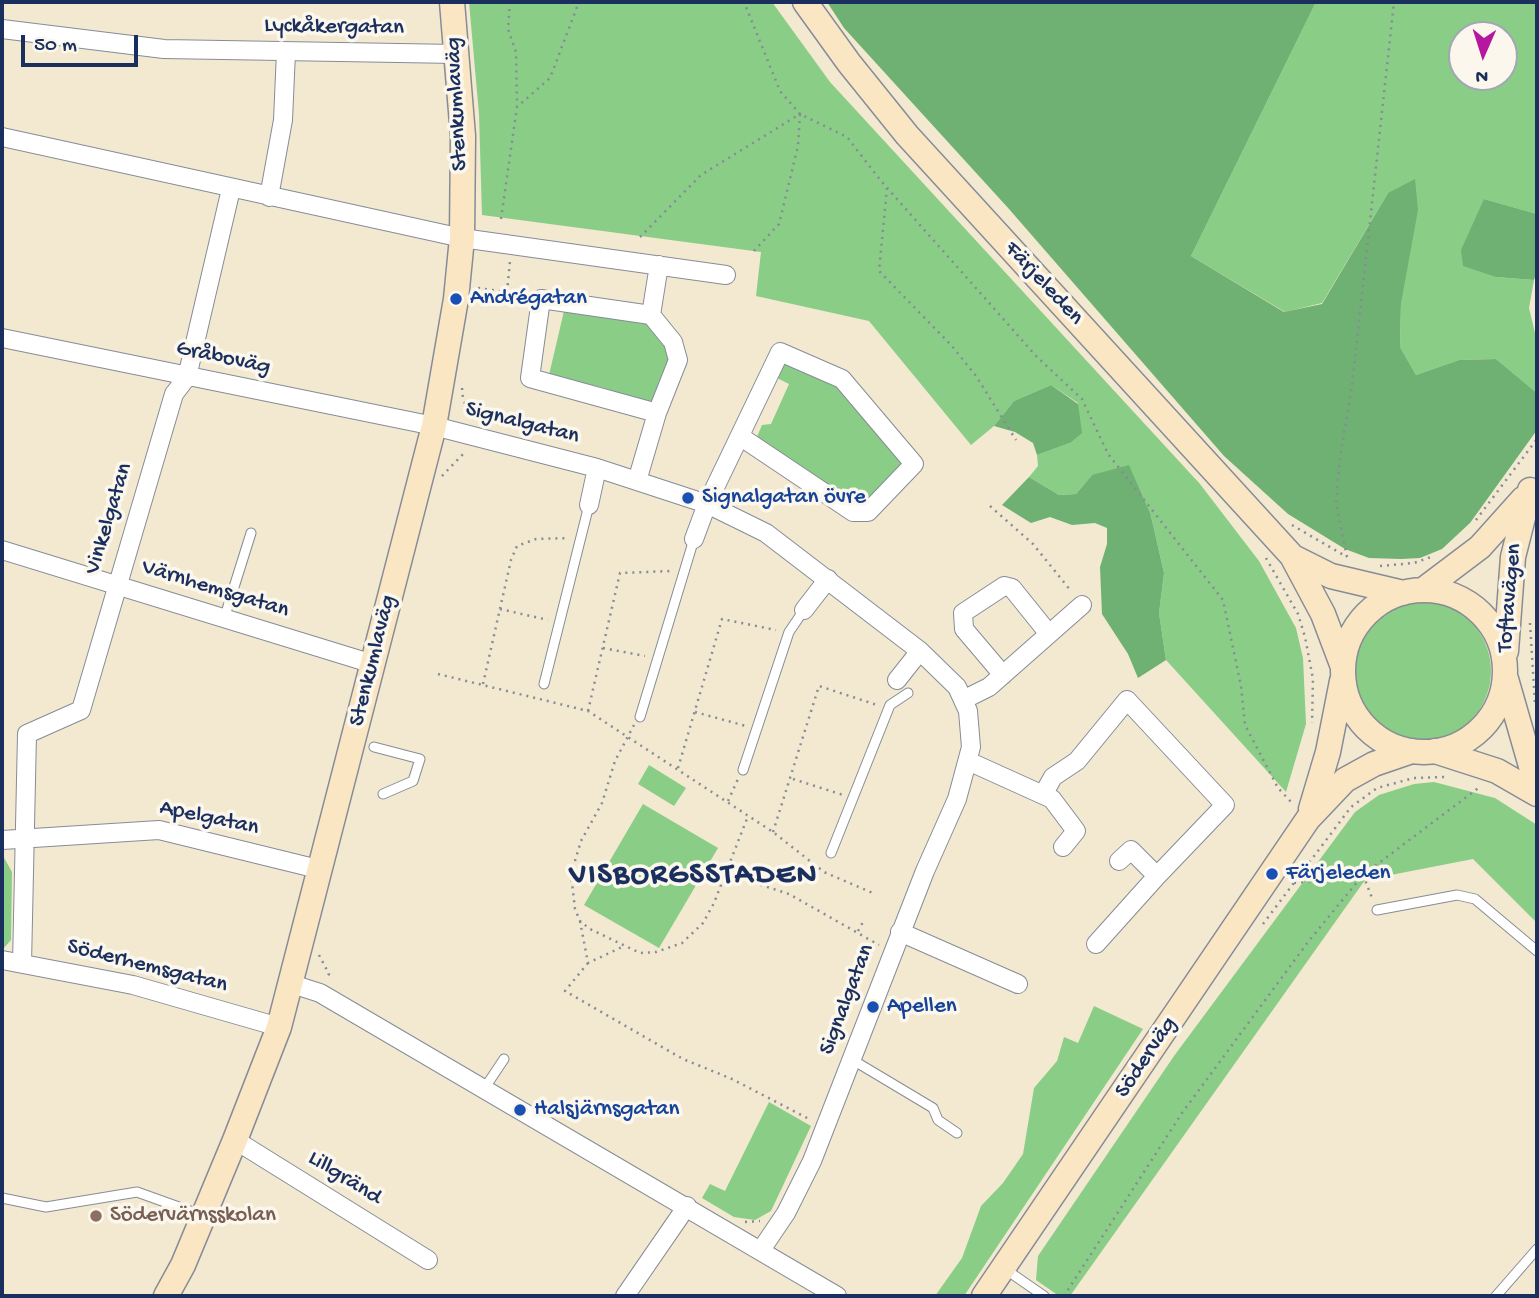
<!DOCTYPE html>
<html>
<head>
<meta charset="utf-8">
<style>
  body { margin:0 }
  #map { position:relative; width:1539px; height:1298px; overflow:hidden; background:#f2e9d0; font-family:"Gochi Hand",sans-serif }
  canvas { display:block }
  .frame { position:absolute; inset:0; border:4px solid #1b2f5e; pointer-events:none }
  .north { position:absolute; left:1448px; top:21px; width:70px; height:70px; box-sizing:border-box; background:#fbf7ec; border:2px solid #a1a7b3; border-radius:50%; rotate:183deg; font-size:19px; font-weight:700; line-height:28px; text-align:center; color:#1b2f5e }
  .north::after { content:''; display:block; margin:auto; width:24px; height:32px; background:#b5179e; clip-path:polygon(50% 0,100% 100%,50% 72%,0 100%) }
  .scale { position:absolute; left:21px; top:35px; width:117px; height:32px; box-sizing:border-box; border:4px solid #1b2f5e; border-top:0; padding-left:9px; font-size:21px; line-height:24px; white-space:nowrap; color:#1b2f5e; -webkit-text-stroke:5px #fbf7ec; paint-order:stroke }
</style>
</head>
<body>
<div id="map">
<canvas width="1539" height="1298"></canvas>
<div class="frame"></div>
<div class="north">N</div>
<div class="scale">50 m</div>
</div>
<script>
const ctx = document.querySelector('canvas').getContext('2d');
ctx.lineJoin = 'round';
function paint(path, color) { ctx.fillStyle = color; ctx.fill(path, 'evenodd'); }
const shape = rows => new Path2D(rows.map(r => 'M' + r).join(''));
function trace(path, color, width, dash) { ctx.strokeStyle = color; ctx.lineWidth = width; ctx.lineCap = dash ? 'butt' : 'round'; ctx.setLineDash(dash || []); ctx.stroke(path); }
function write(font, color, halo, rows, align = 'center') {
  ctx.font = font + ' "Gochi Hand",sans-serif'; ctx.lineWidth = 7; ctx.setLineDash([]); ctx.textBaseline = 'middle'; ctx.strokeStyle = halo; ctx.fillStyle = color; for (const [text, x, y, turn = 0] of rows) {
    ctx.save(); ctx.translate(x, y); ctx.rotate((+turn || 0) * Math.PI / 180); ctx.textAlign = isNaN(turn) ? turn : align; if (halo) ctx.strokeText(text, 0, 0); ctx.fillText(text, 0, 0); ctx.restore();
  }
}
const green = shape([
  [469,2,772,2,830,82,1200,484,1259,561,1296,628,1303,658,1306,724,1286,792,1166,660,1159,613,1164,573,1151,516,1092,475,1076,494,1059,495,1029,477,1038,466,1037,455,1070,443,1078,403,1051,385,1014,401,994,426,971,445,869,321,756,296,761,252,482,215,479,114],
  [1316,2,1537,2,1537,214,1484,199,1496,277,1534,280,1529,308,1537,341,1537,393,1496,359,1459,360,1416,375,1400,347,1401,303,1388,193,1322,303,1285,312,1191,256],
  [1462,35,1504,35,1504,77,1462,77],
  [564,311,646,320,668,344,672,359,653,405,601,387,549,375],
  [784,363,836,386,905,464,868,501,853,501,756,439,762,425,771,424,789,384,777,378],
  '1351 671a70 70 0 1 1 140 0a70 70 0 1 1-140 0Z',
  [649,765,686,788,674,806,638,784],
  [1434,782,1495,798,1537,825,1537,923,1473,859,1365,880,1070,1296,1059,1296,1036,1280,1038,1256,1174,1056,1355,812,1379,795,1414,784],
  [643,804,718,848,659,948,584,905],
  [2,854,12,872,11,940,2,950],
  [1094,1006,1143,1029,964,1296,935,1296,962,1258,981,1206,1003,1183,1023,1154,1034,1088,1057,1061,1064,1037,1078,1043],
  [769,1102,811,1126,771,1211,755,1220,734,1217,702,1198,710,1184,725,1191]
]);
const forest = shape([
  [827,2,1316,2,1191,256,1284,312,1322,304,1388,193,1415,179,1418,210,1401,303,1400,347,1416,375,1459,360,1496,359,1537,393,1537,430,1470,523,1442,549,1420,558,1401,559,1369,558,1345,549,1288,514,1224,456,1009,209,844,28],
  [1484,199,1537,214,1537,272,1534,280,1496,277,1463,266,1461,250],
  [1051,385,1078,404,1082,433,1070,443,1037,455,1033,443,1015,432,994,426,1014,401],
  [1129,465,1151,516,1164,573,1159,613,1166,660,1138,678,1128,654,1102,614,1100,567,1107,544,1107,528,1095,523,1072,525,1050,517,1031,523,1002,505,1029,477,1059,495,1076,494,1092,475]
]);
const path = shape([
  [510,2,508,29,516,52,517,106],
  [887,188,879,271,952,346,976,376,1016,440],
  [501,219,517,107,550,78,579,2],
  [640,237,701,175,800,114,780,91,744,2],
  [754,251,779,224,798,146,800,114,847,137,881,181,1037,357,1082,399,1108,454,1223,600,1241,686,1245,725,1278,788,1293,804],
  [478,288,527,295],
  [1537,291,1537,313],
  [507,292,510,261],
  [462,388,463,399,473,420],
  [442,476,466,451],
  [990,506,1033,544,1071,591],
  [1476,520,1537,439],
  [1292,525,1347,557],
  [1347,557,1336,503,1340,457,1352,386,1394,2],
  [1266,558,1298,614,1305,637,1313,679,1312,723],
  [1380,566,1414,563,1431,557],
  [500,609,548,620],
  [1530,623,1535,704],
  [603,648,645,656],
  [438,674,588,711,773,832,824,872,875,894],
  [483,684,511,560,517,546,536,539,569,538],
  [588,711,620,573,671,571],
  [695,712,746,726],
  [634,725,615,761,602,803,581,841,571,874,575,909,580,921,590,929,640,953,656,952,682,943,703,923,714,903,748,816],
  [678,768,722,619,776,630],
  [793,779,843,795],
  [728,801,738,779],
  [773,832,819,686,877,705],
  [727,874,789,894,879,945],
  [1363,875,1372,898],
  [1294,883,1363,875],
  [580,921,588,963,622,947],
  [1263,924,1351,807,1377,788,1414,778,1446,777],
  [858,931,863,922],
  [319,955,329,974,327,977],
  [588,963,565,991,683,1059,732,1079,811,1120],
  [745,1222,760,1221],
  [1064,1296,1182,1113,1308,942,1363,875,1481,786]
]);
const lane = shape([
  [224,619,251,533],
  [544,684,589,505],
  [640,717,694,539],
  [374,747,420,759,413,781,383,794],
  [743,770,789,632,804,610],
  [831,853,890,705,908,693],
  [1377,910,1457,895,1475,899,1537,951],
  [851,1059,933,1108,938,1120,957,1133],
  [484,1089,504,1059],
  [2,1198,46,1207,137,1192,201,1215],
  [1005,1269,1044,1296],
  [1496,1296,1537,1249]
]);
const street = shape([
  [2,29,164,49,457,54],
  [2,137,462,238,726,275],
  [269,197,283,120,286,52],
  [651,315,541,299,530,378,657,413,678,360,673,342,651,315,659,265],
  [2,338,434,426,597,468,707,504,766,533,920,651,957,687,968,711,971,747,957,799,925,871,812,1161,786,1213,761,1250],
  [637,481,657,413],
  [589,505,597,468],
  [694,539,707,504,780,352,842,379,914,464,868,512,853,512,741,437],
  [2,550,373,664],
  [804,610,828,579],
  [1003,675,964,629,963,613,1004,586,1012,588,1049,634],
  [897,680,920,651],
  [963,700,989,687,1082,605],
  [968,761,1052,799,1076,831,1063,847],
  [1044,793,1053,777,1077,761,1127,700,1225,805,1157,876,1131,850,1119,861],
  [2,840,159,830,322,870],
  [900,932,1018,984],
  [1096,944,1157,876],
  [2,960,133,985,279,1027],
  [22,964,27,734,81,710,174,394,187,377,231,189],
  [292,984,320,993,837,1296],
  [235,1140,428,1260],
  [625,1296,687,1206]
]);
const secondary = shape([
  [805,2,849,63,907,135,1292,556,1323,614,1343,667],
  [1293,557,1331,576,1403,593],
  '1343 671a81 81 0 1 1 162 0a81 81 0 1 1-162 0Z',
  [1423,590,1480,547,1523,499],
  [1506,651,1513,557,1530,490],
  [1506,679,1537,787],
  [1435,751,1497,771,1537,794],
  [1311,809,1328,752,1342,681],
  [166,1296,183,1265,235,1140,279,1027,434,426,456,299,462,238,463,136,452,2],
  [984,1296,1308,819,1345,780,1374,764,1412,751]
]);
const markers = [
  [456,299,7,"#1a4fb4"],
  [688,498,7,"#1a4fb4"],
  [1272,874,7,"#1a4fb4"],
  [873,1007,7,"#1a4fb4"],
  [520,1110,7,"#1a4fb4"],
  [96,1216,7,"#8d6e63"]
];
const streetNames = [
  ["Lyckåkergatan",334,28,1],
  ["Stenkumlaväg",458,104,-93],
  ["Färjeleden",1043,284,47],
  ["Gråboväg",223,359,12],
  ["Signalgatan",522,424,14],
  ["Vinkelgatan",110,519,-73],
  ["Värnhemsgatan",215,590,17],
  ["Toftavägen",1511,598,-85],
  ["Stenkumlaväg",374,661,-76],
  ["Apelgatan",209,819,12],
  ["Söderhemsgatan",147,967,14],
  ["Signalgatan",848,1000,-69],
  ["Söderväg",1147,1058,-56],
  ["Lillgränd",344,1179,32]
];
const transitNames = [
  ["Andrégatan",470,299],
  ["Signalgatan övre",702,498],
  ["Färjeleden",1286,874],
  ["Apellen",887,1007],
  ["Halsjärnsgatan",534,1110]
];
const educationNames = [
  ["Södervärnsskolan",110,1216]
];
const districtNames = [
  ["VISBORGSSTADEN",694,877]
];
paint(green, '#8acd86');
paint(forest, '#6fb073');
trace(lane, '#868c97', 11);
trace(street, '#868c97', 20);
trace(secondary, '#868c97', 27);
trace(path, '#868c97', 2.5, [2, 5]);
trace(lane, '#fff', 9);
trace(street, '#fff', 18);
trace(secondary, '#fbe6c4', 24);
for (const [x, y, r, color] of markers) { const dot = new Path2D(); dot.arc(x, y, r, 0, 2 * Math.PI); ctx.fillStyle = color; ctx.fill(dot); trace(dot, '#fbf7ec', 2.5); }
write('23px', '#1b2f5e', '#fbf7ec', streetNames);
write('23px', '#164399', '#fbf7ec', transitNames, 'left');
write('23px', '#785e54', '#fbf7ec', educationNames, 'left');
ctx.letterSpacing = '2px';
write('bold 30px', '#1b2f5e', '#fbf7ec', districtNames);
ctx.letterSpacing = '0px';
</script>
</body>
</html>
